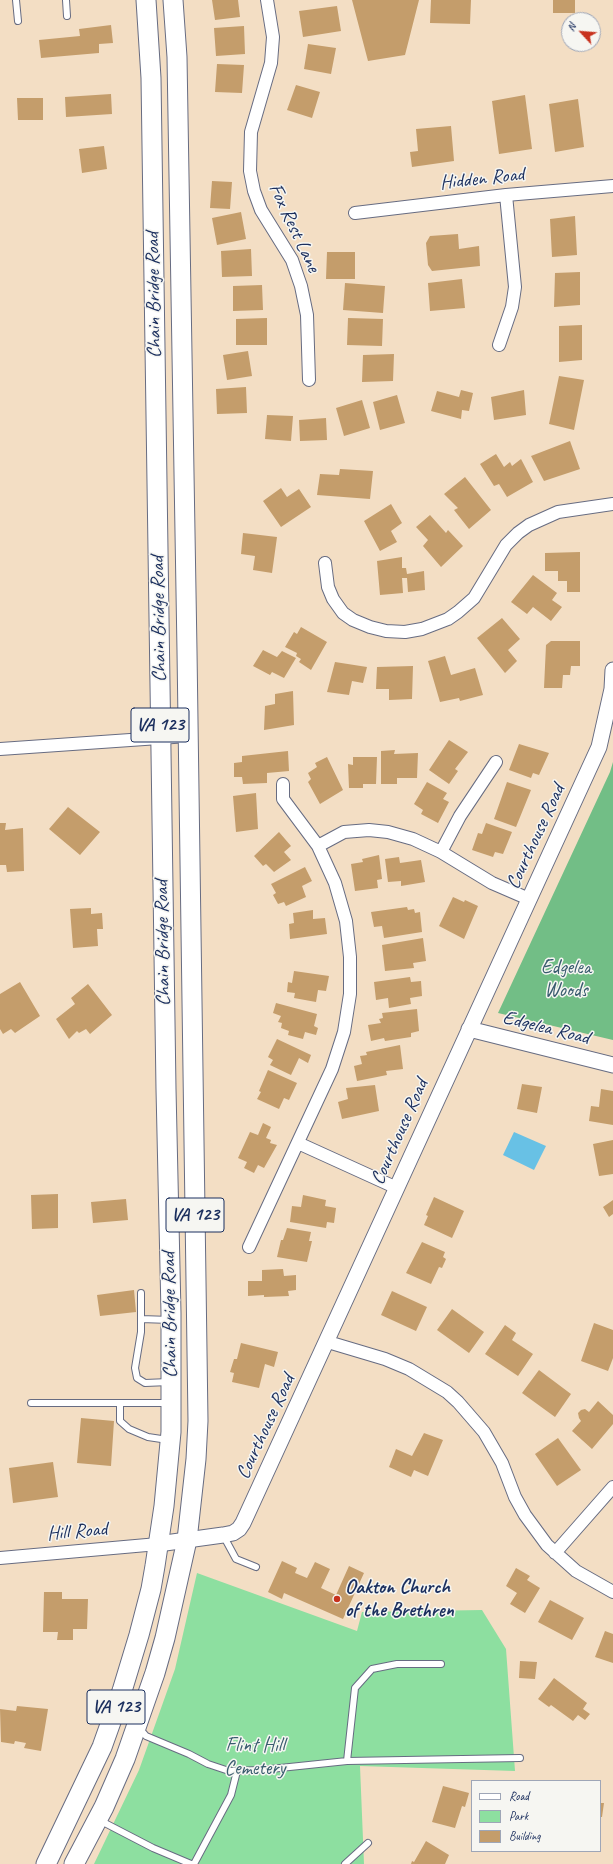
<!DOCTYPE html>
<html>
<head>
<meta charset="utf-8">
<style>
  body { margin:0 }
  #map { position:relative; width:613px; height:1864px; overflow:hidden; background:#f3dec4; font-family:Caveat,sans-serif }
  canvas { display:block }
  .legend { position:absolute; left:471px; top:1780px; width:130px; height:72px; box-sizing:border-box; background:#f6f6f2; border:1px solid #9ea6b7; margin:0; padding:5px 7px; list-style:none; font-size:12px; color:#1b2f5e }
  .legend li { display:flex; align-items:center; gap:8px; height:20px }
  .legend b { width:20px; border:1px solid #9ea6b7 }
  .north { position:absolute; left:561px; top:12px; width:40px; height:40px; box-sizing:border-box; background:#f6f6f2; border:1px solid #9ea6b7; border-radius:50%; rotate:296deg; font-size:11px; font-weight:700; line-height:16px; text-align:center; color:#1b2f5e }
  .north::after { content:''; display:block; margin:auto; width:14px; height:18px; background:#c8321e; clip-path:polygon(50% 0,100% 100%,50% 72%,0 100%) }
</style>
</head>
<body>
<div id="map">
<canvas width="613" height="1864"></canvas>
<ul class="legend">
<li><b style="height:5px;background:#fff"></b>Road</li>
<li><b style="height:11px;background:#8ddfa0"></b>Park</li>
<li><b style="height:11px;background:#c49d6b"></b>Building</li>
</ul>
<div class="north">N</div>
</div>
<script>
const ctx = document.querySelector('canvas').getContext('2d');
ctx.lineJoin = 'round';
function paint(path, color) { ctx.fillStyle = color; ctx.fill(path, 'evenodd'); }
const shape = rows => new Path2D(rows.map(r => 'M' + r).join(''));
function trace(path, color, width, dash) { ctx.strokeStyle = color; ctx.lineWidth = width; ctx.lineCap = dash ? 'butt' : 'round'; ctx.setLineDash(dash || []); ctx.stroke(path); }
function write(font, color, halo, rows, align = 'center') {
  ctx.font = font + ' Caveat,sans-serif'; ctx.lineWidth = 3; ctx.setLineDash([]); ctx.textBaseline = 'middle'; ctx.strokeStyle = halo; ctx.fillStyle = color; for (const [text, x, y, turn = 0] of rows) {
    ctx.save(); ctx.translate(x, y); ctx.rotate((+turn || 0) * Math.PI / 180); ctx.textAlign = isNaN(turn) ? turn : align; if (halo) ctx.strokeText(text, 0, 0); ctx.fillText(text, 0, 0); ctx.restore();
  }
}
const green = shape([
  [197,1573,357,1631,362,1612,482,1610,506,1649,515,1771,360,1766,364,1864,94,1864,139,1770,175,1669]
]);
const forest = shape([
  [613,762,613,1040,498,1013,610,772]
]);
const water = shape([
  [514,1132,546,1146,534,1170,503,1155]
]);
const building = shape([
  [212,0,238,0,240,17,215,20],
  [352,0,419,0,405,55,368,61],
  [431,0,471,0,470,24,430,23],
  [553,0,575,0,575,13,553,13],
  [337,6,341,31,303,37,299,11],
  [111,25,113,43,99,44,99,53,41,58,39,40,80,36,79,29],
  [244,26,245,54,216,56,214,28],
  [308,44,336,48,331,74,304,69],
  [217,64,244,65,242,93,215,92],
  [296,85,320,92,312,118,287,110],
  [111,94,112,114,66,117,65,97],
  [525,95,532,149,499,154,492,101],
  [17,98,43,98,43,120,18,120],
  [578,99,584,147,555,152,549,104],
  [451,126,454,161,412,167,410,152,418,151,416,129],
  [104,146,107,169,82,173,79,149],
  [212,181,232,182,230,209,210,208],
  [241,212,246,239,217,245,212,218],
  [575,216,577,255,552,257,550,219],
  [458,234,459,249,479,246,480,266,432,271,428,265,426,243,430,236],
  [251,249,252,276,222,277,221,251],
  [327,252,355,252,355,279,326,279],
  [580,272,580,305,554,307,555,273],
  [462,279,465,308,430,311,428,283],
  [345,283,385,286,383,313,343,310],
  [262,285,263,310,233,311,233,286],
  [267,318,267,345,236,345,236,319],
  [348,318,383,319,382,346,347,345],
  [582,325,582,360,559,362,559,326],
  [248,351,252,376,227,380,223,355],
  [394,354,393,381,362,382,363,355],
  [559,376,584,380,574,430,549,424],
  [246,387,247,413,217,414,216,389],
  [461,390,473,393,469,411,462,410,461,419,431,411,437,391,459,397],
  [524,390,526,415,494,420,491,397],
  [397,395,405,423,380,430,373,402],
  [362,400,370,428,344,436,336,408],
  [267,415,293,416,291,441,265,439],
  [326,418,327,440,300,441,299,420],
  [570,441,580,469,544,481,531,456],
  [496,454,504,467,510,462,512,466,521,459,533,482,507,497,499,484,494,486,480,464],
  [340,469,373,471,370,499,317,495,320,474,339,475],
  [465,477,491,510,469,529,454,510,458,508,444,494],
  [281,488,287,497,299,489,311,507,281,527,263,501],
  [391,504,402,523,391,531,397,542,380,551,364,521],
  [430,515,446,533,448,530,463,546,441,567,423,546,428,540,416,527],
  [243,533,277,537,272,573,253,570,255,556,241,554],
  [580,552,580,592,567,592,567,581,558,581,558,571,545,571,545,553],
  [402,557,402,568,406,568,407,574,424,571,425,590,408,592,407,578,402,578,403,593,380,595,377,561],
  [533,575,557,593,552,600,562,607,551,621,533,607,527,614,511,602],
  [502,618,520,639,508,650,517,661,505,673,477,638],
  [301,627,327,642,311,670,299,662,301,659,296,656,297,653,285,647,294,632,297,634],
  [551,641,580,641,580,666,571,666,570,675,563,675,562,688,544,688,546,645],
  [263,650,277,657,282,651,296,658,284,678,272,672,270,675,253,666],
  [445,656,451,675,475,668,483,695,460,701,459,698,440,702,428,661],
  [335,662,367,667,363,683,352,681,349,695,327,692],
  [413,666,412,699,389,700,389,689,376,689,377,667],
  [293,691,294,725,264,730,265,706,275,704,275,694],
  [449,740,468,752,455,769,458,771,449,784,429,770],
  [519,744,549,753,539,775,533,773,531,778,509,770],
  [395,750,394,754,418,753,417,778,397,778,397,784,381,784,381,751],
  [288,751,289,771,267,773,267,783,243,784,242,777,234,777,234,763,242,762,242,756],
  [327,757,343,790,320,804,308,782,311,779,308,773,317,767,315,763],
  [353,757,377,757,376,784,363,784,363,788,349,788,348,764,353,765],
  [427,782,447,793,443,799,449,802,438,823,421,814,423,810,414,804],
  [507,782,531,790,516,827,494,819],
  [256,793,258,829,236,832,233,796],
  [68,807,100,832,80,855,49,829],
  [0,823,6,823,5,830,23,828,24,871,7,872,6,865,0,865],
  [486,823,512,832,503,854,495,852,493,857,472,850,478,833,482,834],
  [279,832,291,846,284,852,291,860,274,872,266,864,263,866,254,856],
  [379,855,382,879,377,880,378,888,355,891,351,864,363,862,362,859],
  [399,857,400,863,421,860,425,882,401,886,401,881,388,882,385,859],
  [305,867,312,881,302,886,306,897,286,906,284,902,278,904,273,895,276,893,271,884],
  [453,897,464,902,465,900,478,906,464,939,439,926],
  [407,907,408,910,414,909,415,913,420,912,422,932,384,938,382,926,374,927,371,912],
  [91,908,91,914,102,913,103,929,97,929,98,946,73,948,70,909],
  [313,910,313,919,325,918,327,934,290,939,289,924,294,923,293,913],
  [423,938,426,961,413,963,414,968,385,971,382,945],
  [294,971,329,976,326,991,318,990,316,1002,294,998,295,993,287,992,288,982,292,983],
  [410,977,411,982,421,981,422,996,410,998,411,1004,389,1008,388,998,376,1000,374,982],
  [20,982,40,1016,15,1033,11,1029,3,1034,0,1029,0,994],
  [88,984,112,1015,90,1034,86,1029,79,1033,77,1031,69,1039,56,1019,75,1004,71,998],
  [276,1003,317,1014,314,1026,318,1028,316,1035,305,1032,303,1039,288,1035,289,1031,281,1028,282,1023,278,1022,281,1016,273,1013],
  [417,1009,419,1031,411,1033,411,1037,385,1041,384,1038,371,1041,368,1025,381,1023,379,1019,383,1018,382,1013],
  [277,1039,311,1055,308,1063,299,1058,291,1075,270,1065,273,1060,268,1057],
  [400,1045,403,1069,386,1071,387,1075,357,1081,354,1066,362,1064,360,1056,367,1055,366,1052],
  [268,1070,297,1083,289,1100,284,1098,279,1109,257,1099,261,1092,259,1091],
  [522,1084,542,1087,537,1113,517,1109],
  [375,1085,379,1111,342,1119,338,1102,348,1099,346,1088],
  [601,1089,613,1091,613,1125,589,1121,591,1106,599,1107],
  [263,1123,271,1127,266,1138,271,1140,270,1143,277,1145,264,1168,258,1165,254,1173,244,1168,247,1162,238,1158,250,1132,258,1135],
  [613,1140,613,1174,599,1176,593,1144],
  [58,1194,58,1228,32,1229,31,1195],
  [303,1195,326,1200,325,1206,336,1208,334,1223,327,1222,326,1228,290,1222,292,1206,301,1207],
  [434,1197,464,1211,452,1238,424,1225,428,1216,426,1215],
  [126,1199,128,1220,93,1223,91,1202],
  [613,1200,613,1214,609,1217,603,1207],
  [287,1228,311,1232,309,1241,312,1241,307,1262,277,1257,281,1240,283,1240],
  [422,1242,445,1252,443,1257,446,1259,442,1268,439,1267,431,1284,406,1273],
  [283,1269,284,1276,296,1275,296,1290,288,1291,289,1296,264,1297,264,1295,248,1296,248,1281,262,1281,262,1270],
  [134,1290,136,1312,100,1316,97,1295],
  [392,1291,427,1307,416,1331,381,1315],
  [452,1309,484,1332,469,1353,437,1330],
  [594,1323,613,1330,613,1358,608,1371,581,1361],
  [505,1325,516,1333,512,1340,533,1354,518,1376,485,1354],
  [241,1343,278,1352,274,1367,265,1364,259,1388,232,1382,234,1373,230,1372,234,1359,237,1359],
  [539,1370,571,1394,555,1417,522,1393],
  [598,1401,613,1415,613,1424,592,1449,572,1431,581,1421,579,1418,578,1413,581,1410,585,1409,589,1412],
  [81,1418,114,1421,111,1466,77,1463],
  [424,1433,443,1440,428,1476,414,1470,411,1477,389,1467,396,1449,412,1456],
  [558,1438,581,1470,557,1486,535,1454],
  [53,1462,58,1497,13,1503,9,1468],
  [282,1561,297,1568,295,1573,307,1578,315,1562,330,1569,321,1588,336,1595,349,1566,364,1573,343,1619,284,1593,282,1599,268,1592],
  [516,1568,530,1576,527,1580,540,1588,525,1613,510,1604,517,1593,506,1586],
  [44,1592,62,1592,62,1599,88,1599,87,1629,73,1629,73,1640,57,1640,58,1632,43,1632],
  [550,1600,584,1618,572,1640,538,1622],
  [605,1631,613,1634,613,1663,595,1657],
  [520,1661,537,1662,535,1679,519,1678],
  [554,1678,587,1703,583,1709,590,1714,585,1720,578,1715,573,1721,551,1705,549,1707,538,1699],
  [17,1706,48,1709,41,1751,24,1748,26,1743,15,1741,14,1744,1,1742,0,1709,16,1711],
  [443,1786,469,1793,465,1807,462,1806,455,1828,432,1822],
  [600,1803,604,1803,602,1817,600,1817],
  [426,1841,449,1855,445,1864,411,1864,412,1861,414,1862]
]);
const service = shape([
  [16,0,18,21],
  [66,0,67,16],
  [141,1293,141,1332,135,1368,137,1378,145,1383,169,1382],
  [141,1319,170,1320],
  [31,1403,169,1403],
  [120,1403,120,1421,129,1429,148,1437,168,1440],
  [223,1535,236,1559,256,1567],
  [139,1728,146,1736,189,1754,208,1764,229,1771,261,1770,347,1761,355,1688,372,1669,397,1664,441,1664],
  [347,1761,520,1758],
  [99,1820,153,1848,191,1864],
  [194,1864,231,1795,237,1771],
  [345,1864,368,1843]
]);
const minor = shape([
  [267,0,273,37,271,63,251,132,250,171,254,191,261,210,292,260,301,286,307,315,309,380],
  [355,213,506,195,613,186],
  [499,345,512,307,515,287,506,195],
  [325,563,328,587,333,599,343,613,353,620,370,627,386,631,405,632,422,629,448,619,458,612,474,598,506,545,518,533,529,525,558,512,613,504],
  [0,749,188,736],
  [318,846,344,832,369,830,388,832,413,839,441,852,492,883,529,899],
  [441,852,460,816,496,762],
  [298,1143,397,1188],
  [249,1247,332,1069,344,1032,350,994,350,957,346,921,335,883,318,846,283,799,283,784],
  [328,1342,385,1359,409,1369,447,1392,458,1402,484,1432,502,1463,515,1497,525,1515,547,1545,576,1571,613,1592],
  [555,1553,613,1487],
  [0,1558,158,1544]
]);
const tertiary = shape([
  [469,1029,613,1065],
  [158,1544,223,1535,233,1533,239,1529,243,1523,599,747,612,689,613,670]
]);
const primary = shape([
  [46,1864,102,1747,122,1691,139,1635,151,1589,155,1566,164,1506,171,1432,171,1313,166,1089,151,78,146,0],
  [74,1864,104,1807,125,1759,155,1673,165,1638,187,1540,196,1459,198,1421,187,651,177,57,173,0]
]);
const markers = [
  [337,1599,4,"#c8321e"]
];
const shields = [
  [160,725,58],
  [195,1215,58],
  [116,1707,58]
];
const shieldNames = [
  ["VA 123",160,725],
  ["VA 123",195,1215],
  ["VA 123",116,1707]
];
const streetNames = [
  ["Hidden Road",482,179,-6],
  ["Fox Rest Lane",294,228,65],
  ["Chain Bridge Road",154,295,-91],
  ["Chain Bridge Road",159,619,-91],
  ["Courthouse Road",536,837,-65],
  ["Chain Bridge Road",163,943,-91],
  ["Edgelea Road",546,1028,14],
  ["Courthouse Road",400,1132,-66],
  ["Chain Bridge Road",170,1315,-91],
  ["Courthouse Road",266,1427,-65],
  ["Hill Road",77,1532,-5]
];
const parkNames = [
  ["Edgelea",566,968],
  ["Woods",566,991],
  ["Flint Hill",255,1746],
  ["Cemetery",255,1769]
];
const poiNames = [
  ["Oakton Church",345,1588],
  ["of the Brethren",345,1611]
];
paint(green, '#8ddfa0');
paint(forest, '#72be86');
paint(water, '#68c1e5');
paint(building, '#c49d6b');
trace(service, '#676c82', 8);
trace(minor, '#676c82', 14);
trace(tertiary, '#676c82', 17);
trace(primary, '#676c82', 21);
trace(service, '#fff', 6);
trace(minor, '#fff', 12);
trace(tertiary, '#fff', 15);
trace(primary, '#fff', 19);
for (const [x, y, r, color] of markers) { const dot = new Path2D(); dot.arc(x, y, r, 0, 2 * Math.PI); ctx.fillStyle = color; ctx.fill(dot); trace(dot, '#f6f6f2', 1.5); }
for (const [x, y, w] of shields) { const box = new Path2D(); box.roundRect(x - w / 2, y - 17, w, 34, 3); ctx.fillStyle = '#f6f6f2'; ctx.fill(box); trace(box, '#1b2f5e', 1); }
write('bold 19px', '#1b2f5e', null, shieldNames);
write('20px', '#1b2f5e', '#f6f6f2', streetNames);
write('20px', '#385b6e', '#f6f6f2', parkNames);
write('bold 20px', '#1b2f5e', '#f6f6f2', poiNames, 'left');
</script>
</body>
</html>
